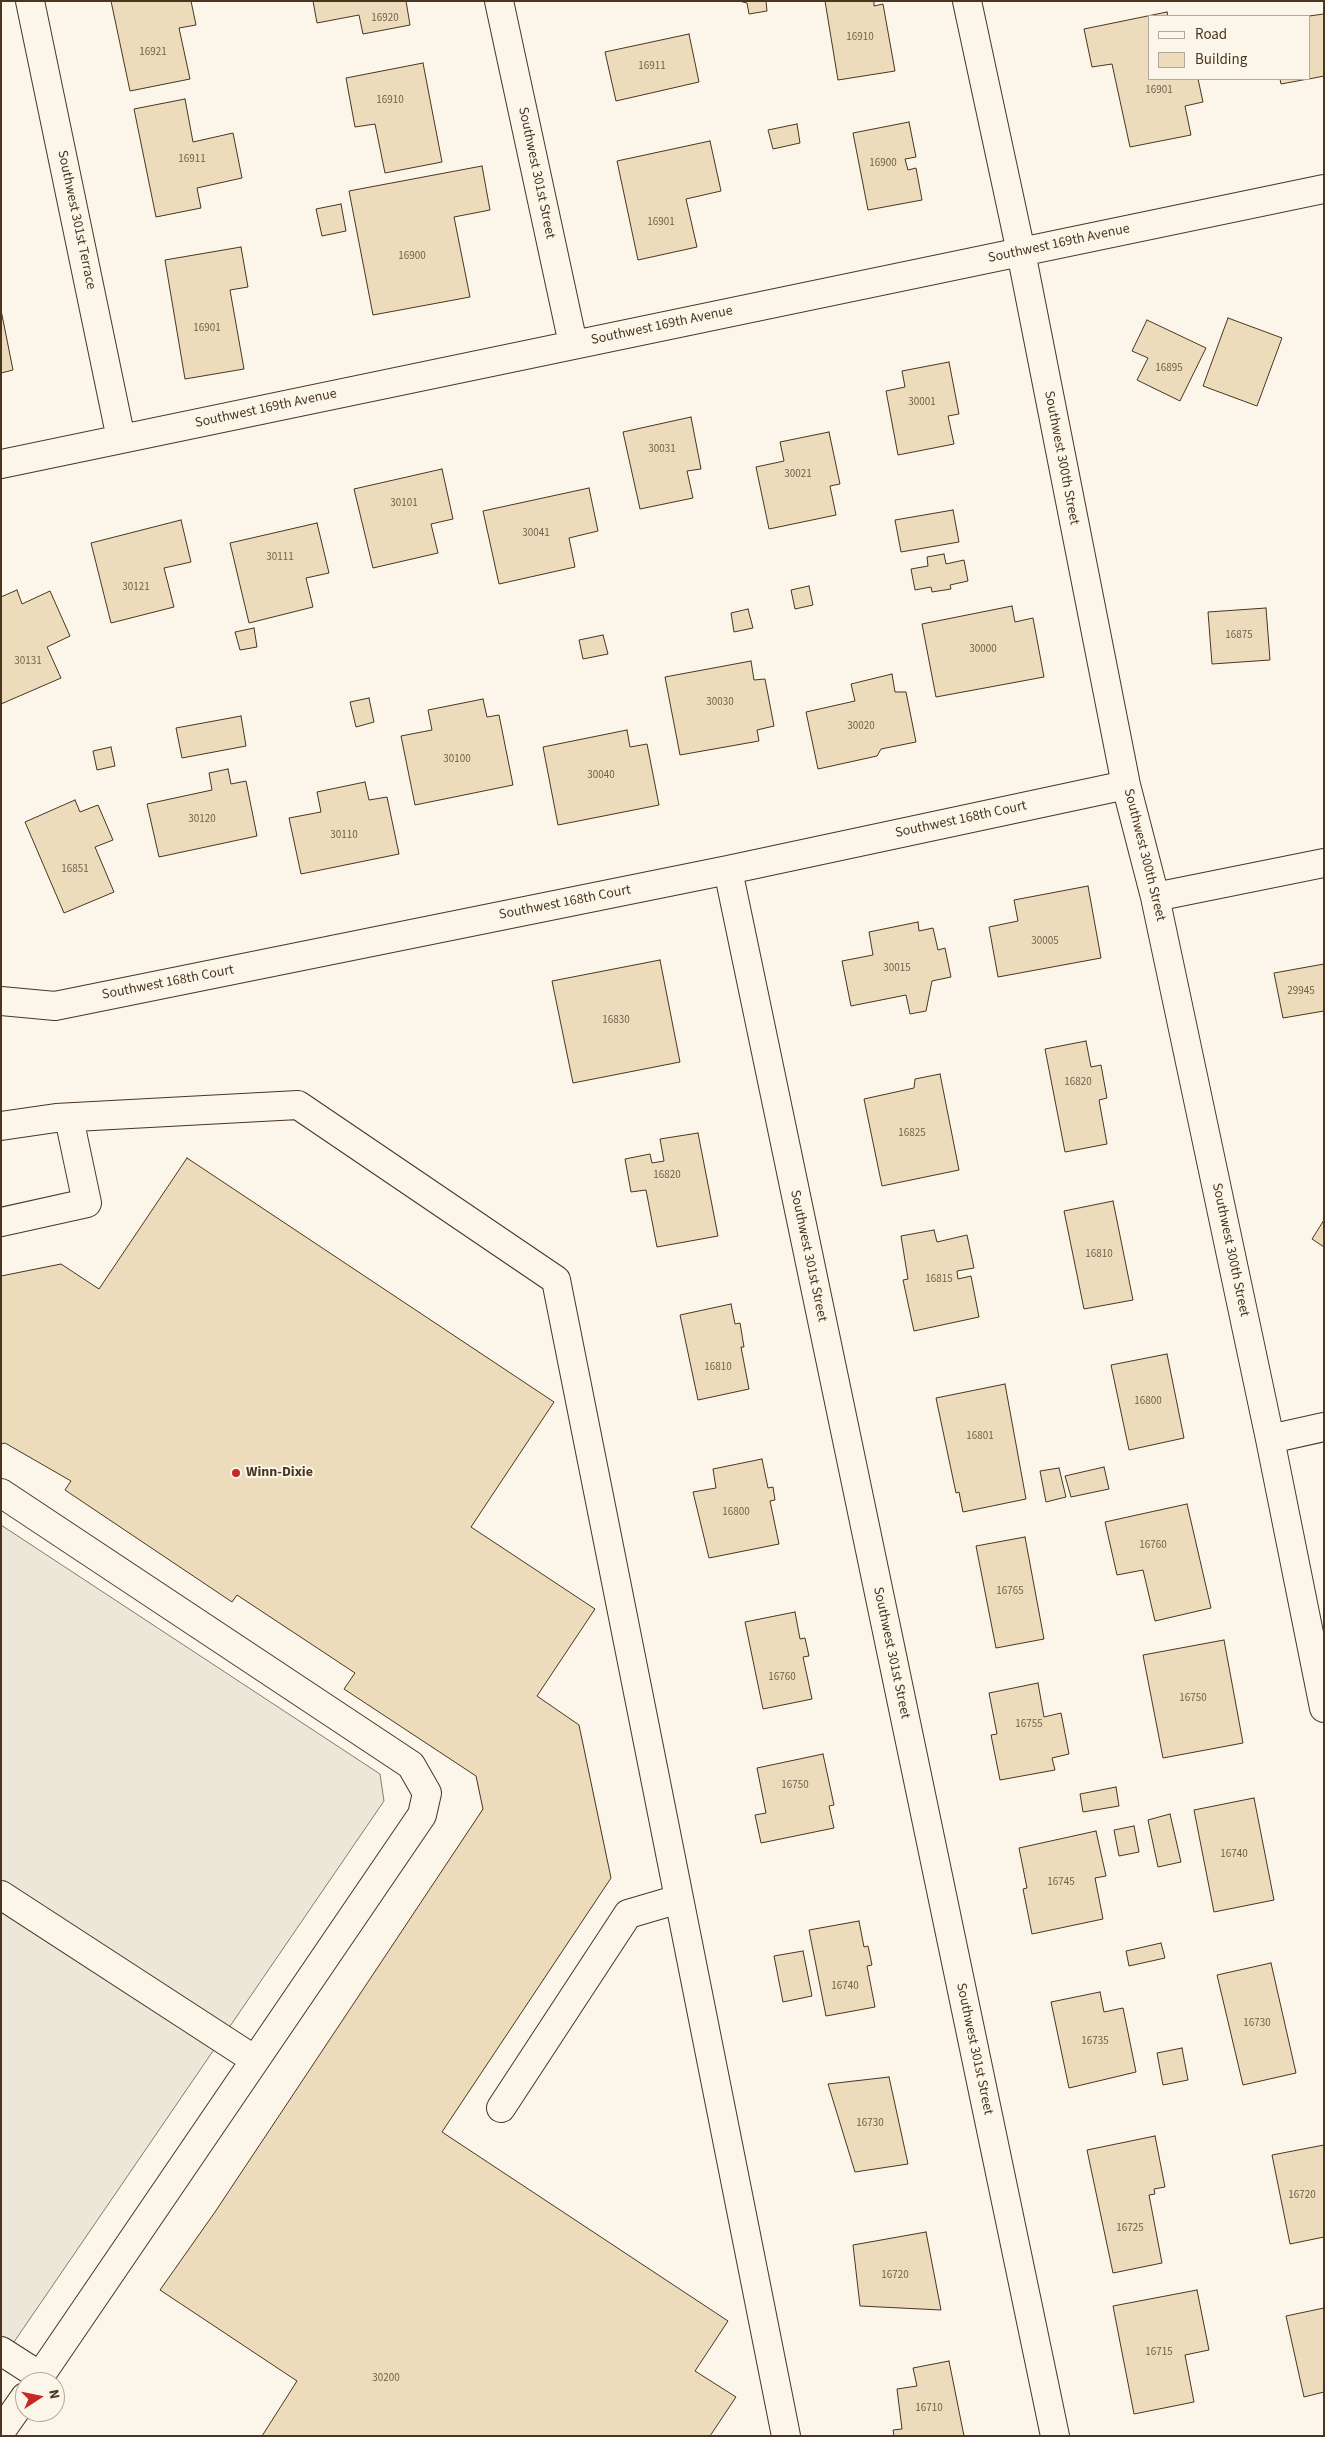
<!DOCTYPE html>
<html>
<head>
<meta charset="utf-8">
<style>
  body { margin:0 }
  #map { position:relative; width:1325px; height:2437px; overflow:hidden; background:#fbf6e9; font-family:"Source Sans 3",sans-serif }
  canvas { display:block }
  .frame { position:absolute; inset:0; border:2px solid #4a3520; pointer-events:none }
  .legend { position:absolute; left:1148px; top:15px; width:162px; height:65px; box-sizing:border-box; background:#fbf6e9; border:1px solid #b4a999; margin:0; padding:6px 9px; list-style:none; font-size:15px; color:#4a3520 }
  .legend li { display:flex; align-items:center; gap:10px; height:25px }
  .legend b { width:25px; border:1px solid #b4a999 }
  .north { position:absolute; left:15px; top:2372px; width:50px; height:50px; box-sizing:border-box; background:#fbf6e9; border:1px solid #b4a999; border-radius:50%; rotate:79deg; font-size:14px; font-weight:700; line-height:20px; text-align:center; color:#4a3520 }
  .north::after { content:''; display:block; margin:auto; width:18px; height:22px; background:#c62828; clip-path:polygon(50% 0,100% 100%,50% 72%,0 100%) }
</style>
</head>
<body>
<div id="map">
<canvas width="1325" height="2437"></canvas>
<div class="frame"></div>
<ul class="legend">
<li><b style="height:6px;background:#fbf6e9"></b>Road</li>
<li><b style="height:14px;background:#ecdcbc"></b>Building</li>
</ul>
<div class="north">N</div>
</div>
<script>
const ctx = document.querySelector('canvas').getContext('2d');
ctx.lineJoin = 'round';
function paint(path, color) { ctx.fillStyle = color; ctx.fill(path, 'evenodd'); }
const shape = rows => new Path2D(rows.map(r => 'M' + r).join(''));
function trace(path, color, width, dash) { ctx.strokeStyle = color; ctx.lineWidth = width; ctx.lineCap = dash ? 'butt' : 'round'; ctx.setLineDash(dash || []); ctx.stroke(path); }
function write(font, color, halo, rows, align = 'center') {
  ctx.font = font + ' "Source Sans 3",sans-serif'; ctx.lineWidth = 4; ctx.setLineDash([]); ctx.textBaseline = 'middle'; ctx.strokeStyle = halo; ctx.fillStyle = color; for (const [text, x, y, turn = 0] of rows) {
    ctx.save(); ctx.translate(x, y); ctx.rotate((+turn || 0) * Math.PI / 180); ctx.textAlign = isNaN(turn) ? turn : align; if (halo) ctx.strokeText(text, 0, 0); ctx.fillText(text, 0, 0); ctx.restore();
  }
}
const parking = shape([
  [1,1525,380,1774,384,1801,1,2361,1,1525]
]);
const building = shape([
  [111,1,191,1,196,25,179,28,190,79,130,91,111,1],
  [313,1,406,1,410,25,363,34,359,15,317,23,313,1],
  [766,1,767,11,749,14,747,3,739,1,766,1],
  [825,1,874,1,874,6,883,4,895,71,838,80,825,1],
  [1167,12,1168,16,1149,16,1149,79,1198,79,1203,102,1185,106,1191,135,1130,147,1112,64,1092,67,1084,29,1167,12],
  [1324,14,1324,76,1309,79,1309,16,1324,14],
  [689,34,699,82,616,101,605,52,689,34],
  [423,63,442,162,385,173,375,124,355,127,346,78,423,63],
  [1280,79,1308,79,1281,84,1280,79],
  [185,99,193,142,233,133,242,178,197,188,201,208,156,217,134,109,185,99],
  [909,122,916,157,905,159,908,170,916,168,922,200,868,210,853,133,909,122],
  [797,124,800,143,773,149,768,130,797,124],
  [710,141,721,191,686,199,697,247,638,260,617,161,710,141],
  [482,166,490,210,454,217,470,297,373,315,349,191,482,166],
  [341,204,346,231,322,236,316,209,341,204],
  [241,247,248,287,230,290,244,369,185,379,165,260,241,247],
  [1,310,13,370,1,373,1,310],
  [1228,318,1282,338,1257,406,1203,386,1228,318],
  [1147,320,1206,348,1180,401,1137,380,1148,358,1132,351,1147,320],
  [949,362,959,414,948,416,954,444,898,455,886,391,905,387,902,371,949,362],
  [691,417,701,469,687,471,693,498,640,509,623,432,691,417],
  [829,432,840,484,830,486,836,515,769,529,756,467,784,461,780,442,829,432],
  [442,469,453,519,431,524,438,553,373,568,354,489,442,469],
  [589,488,598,531,569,538,575,567,499,584,483,511,589,488],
  [953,510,959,542,901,552,895,520,953,510],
  [181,520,191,562,164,568,174,607,111,623,91,543,181,520],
  [317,523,329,573,306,578,313,607,249,623,230,543,317,523],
  [944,554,946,564,964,560,968,581,950,585,951,589,932,592,931,587,915,590,911,569,928,566,927,557,944,554],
  [809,586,813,605,795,609,791,590,809,586],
  [17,590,22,604,50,591,70,636,47,647,61,678,1,704,1,597,17,590],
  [1012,606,1015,622,1033,618,1044,677,936,697,922,624,1012,606],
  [1266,608,1270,660,1212,664,1208,612,1266,608],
  [748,609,753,628,734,632,731,613,748,609],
  [254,628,257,647,240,650,235,632,254,628],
  [603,635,608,654,583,659,579,640,603,635],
  [751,661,754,680,765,679,774,726,757,730,759,741,680,755,665,677,751,661],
  [892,674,895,692,906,692,916,742,881,749,877,756,818,769,806,712,855,701,851,684,892,674],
  [369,698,374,722,356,727,350,702,369,698],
  [483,699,487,717,499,715,513,785,415,805,401,736,432,730,428,710,483,699],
  [241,716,246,746,182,758,176,728,241,716],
  [627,730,630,747,647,744,659,805,558,825,543,747,627,730],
  [111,747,115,766,97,770,93,751,111,747],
  [228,769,231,784,246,781,257,836,159,857,147,804,212,790,209,773,228,769],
  [365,782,369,800,387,797,399,854,301,874,289,818,321,812,317,792,365,782],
  [75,800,80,812,98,805,113,840,95,847,114,892,64,913,25,822,75,800],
  [1088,886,1101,958,998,977,989,927,1018,921,1014,900,1088,886],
  [918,922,919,931,933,928,938,950,945,948,951,977,932,981,926,1011,910,1014,906,995,851,1006,842,961,873,955,869,932,918,922],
  [660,960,680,1062,573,1083,552,981,660,960],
  [1324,964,1324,1011,1283,1018,1274,973,1324,964],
  [1086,1041,1091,1067,1101,1065,1107,1098,1099,1100,1107,1144,1065,1152,1045,1049,1086,1041],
  [940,1074,959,1170,882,1186,864,1099,914,1088,915,1079,940,1074],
  [698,1133,718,1236,657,1247,646,1190,631,1192,625,1159,650,1154,652,1163,664,1161,660,1139,698,1133],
  [187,1158,554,1402,471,1527,595,1609,537,1696,579,1725,611,1878,442,2132,728,2321,695,2371,736,2397,710,2436,262,2436,297,2381,160,2290,215,2212,483,1809,476,1776,344,1689,355,1673,237,1595,232,1602,65,1490,71,1481,5,1443,1,1444,1,1276,61,1264,99,1289,187,1158],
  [1113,1201,1133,1300,1084,1309,1064,1211,1113,1201],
  [1324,1220,1324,1247,1312,1239,1324,1220],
  [934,1230,937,1242,967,1235,974,1268,957,1271,958,1279,971,1276,979,1317,914,1331,903,1280,908,1279,901,1236,934,1230],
  [731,1304,735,1324,740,1323,744,1347,741,1347,749,1389,698,1400,680,1315,731,1304],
  [1167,1354,1184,1438,1129,1450,1111,1365,1167,1354],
  [1005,1384,1026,1499,963,1512,959,1492,956,1493,936,1398,1005,1384],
  [762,1459,768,1488,773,1487,775,1500,770,1501,779,1544,709,1558,693,1492,716,1488,713,1469,762,1459],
  [1104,1467,1109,1489,1071,1497,1065,1476,1104,1467],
  [1059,1468,1066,1497,1046,1502,1040,1471,1059,1468],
  [1187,1504,1211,1608,1155,1621,1143,1570,1117,1575,1105,1522,1187,1504],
  [1025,1537,1044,1639,996,1648,976,1546,1025,1537],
  [795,1612,800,1639,805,1638,809,1656,803,1657,812,1699,763,1709,745,1622,795,1612],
  [1224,1640,1243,1743,1163,1758,1143,1655,1224,1640],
  [1038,1683,1044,1717,1061,1713,1069,1754,1052,1758,1055,1770,1000,1780,991,1735,997,1734,989,1693,1038,1683],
  [823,1754,834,1805,829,1806,834,1828,761,1843,755,1815,766,1813,757,1768,823,1754],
  [1116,1787,1119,1806,1083,1812,1080,1794,1116,1787],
  [1254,1798,1274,1900,1214,1912,1194,1810,1254,1798],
  [1170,1814,1181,1862,1158,1867,1148,1820,1170,1814],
  [1134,1826,1139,1852,1119,1856,1114,1830,1134,1826],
  [1096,1831,1106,1876,1095,1878,1103,1919,1032,1934,1023,1889,1027,1888,1019,1848,1096,1831],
  [859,1921,864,1947,868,1946,872,1965,867,1966,875,2007,826,2016,809,1930,859,1921],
  [1161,1943,1165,1958,1129,1966,1126,1951,1161,1943],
  [803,1951,812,1996,783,2002,774,1956,803,1951],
  [1271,1963,1296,2073,1243,2085,1217,1975,1271,1963],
  [1100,1992,1104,2012,1123,2008,1136,2072,1069,2088,1051,2002,1100,1992],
  [1182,2048,1188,2080,1163,2085,1157,2053,1182,2048],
  [889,2077,908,2164,855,2172,828,2084,889,2077],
  [1155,2136,1165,2187,1154,2189,1155,2194,1149,2195,1162,2263,1113,2273,1087,2150,1155,2136],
  [1324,2145,1324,2237,1290,2244,1272,2155,1324,2145],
  [926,2232,941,2310,860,2306,853,2245,926,2232],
  [1197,2290,1209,2350,1185,2355,1194,2402,1134,2414,1113,2306,1197,2290],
  [1324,2308,1324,2392,1304,2397,1286,2316,1324,2308],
  [949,2361,964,2436,894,2436,893,2430,902,2429,897,2389,917,2386,913,2368,949,2361]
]);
const minor = shape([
  [30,1,121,439],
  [499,1,573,344],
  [967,1,1021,252,1126,785,1155,897,1270,1439,1324,1708],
  [1,464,1324,189],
  [728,870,1055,2436],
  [1155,897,1324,863],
  [1,1001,55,1006,728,870,1126,785],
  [1,1126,56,1118,298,1105,556,1280,786,2436],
  [1,1222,87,1203,69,1118],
  [1270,1439,1324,1427],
  [1,1493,411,1765,427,1793,422,1815,36,2382],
  [1,1895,255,2060],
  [501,2108,628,1914,679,1899],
  [1,2351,40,2376],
  [1,2431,25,2397]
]);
const markers = [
  [236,1473,5,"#c62828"]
];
const numberNames = [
  ["16920",385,19],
  ["16910",860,38],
  ["16921",153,53],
  ["16911",652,67],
  ["16901",1159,91],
  ["16910",390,101],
  ["16911",192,160],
  ["16900",883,164],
  ["16901",661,223],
  ["16900",412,257],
  ["16901",207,329],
  ["16895",1169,369],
  ["30001",922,403],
  ["30031",662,450],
  ["30021",798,475],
  ["30101",404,504],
  ["30041",536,534],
  ["30111",280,558],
  ["30121",136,588],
  ["16875",1239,636],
  ["30000",983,650],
  ["30131",28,662],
  ["30030",720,703],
  ["30020",861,727],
  ["30100",457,760],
  ["30040",601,776],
  ["30120",202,820],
  ["30110",344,836],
  ["16851",75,870],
  ["30005",1045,942],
  ["30015",897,969],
  ["29945",1301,992],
  ["16830",616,1021],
  ["16820",1078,1083],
  ["16825",912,1134],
  ["16820",667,1176],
  ["16810",1099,1255],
  ["16815",939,1280],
  ["16810",718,1368],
  ["16800",1148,1402],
  ["16801",980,1437],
  ["16800",736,1513],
  ["16760",1153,1546],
  ["16765",1010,1592],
  ["16760",782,1678],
  ["16750",1193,1699],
  ["16755",1029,1725],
  ["16750",795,1786],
  ["16740",1234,1855],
  ["16745",1061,1883],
  ["16740",845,1987],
  ["16730",1257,2024],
  ["16735",1095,2042],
  ["16730",870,2124],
  ["16720",1302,2196],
  ["16725",1130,2229],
  ["16720",895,2276],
  ["16715",1159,2353],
  ["30200",386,2379],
  ["16710",929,2409]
];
const streetNames = [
  ["Southwest 301st Street",536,173,78],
  ["Southwest 301st Terrace",76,220,78],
  ["Southwest 169th Avenue",1059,244,-12],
  ["Southwest 169th Avenue",662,326,-12],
  ["Southwest 169th Avenue",266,409,-12],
  ["Southwest 300th Street",1061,458,79],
  ["Southwest 168th Court",961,820,-12],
  ["Southwest 300th Street",1144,855,76],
  ["Southwest 168th Court",565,903,-11],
  ["Southwest 168th Court",168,983,-11],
  ["Southwest 300th Street",1230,1250,78],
  ["Southwest 301st Street",808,1256,78],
  ["Southwest 301st Street",891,1653,78],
  ["Southwest 301st Street",974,2049,78]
];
const poiNames = [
  ["Winn-Dixie",246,1473]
];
paint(parking, '#ede7d9');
trace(parking, '#887966', 1);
paint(building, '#ecdcbc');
trace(building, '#4a3520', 1);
trace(minor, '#4a3520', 30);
trace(minor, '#fbf6e9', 28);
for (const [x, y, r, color] of markers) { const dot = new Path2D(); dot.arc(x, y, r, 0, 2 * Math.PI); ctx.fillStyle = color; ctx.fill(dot); trace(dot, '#fbf6e9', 2); }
write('11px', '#725f47', null, numberNames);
write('14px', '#4a3520', '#fbf6e9', streetNames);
write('bold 14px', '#4a3520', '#fbf6e9', poiNames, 'left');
</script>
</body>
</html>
